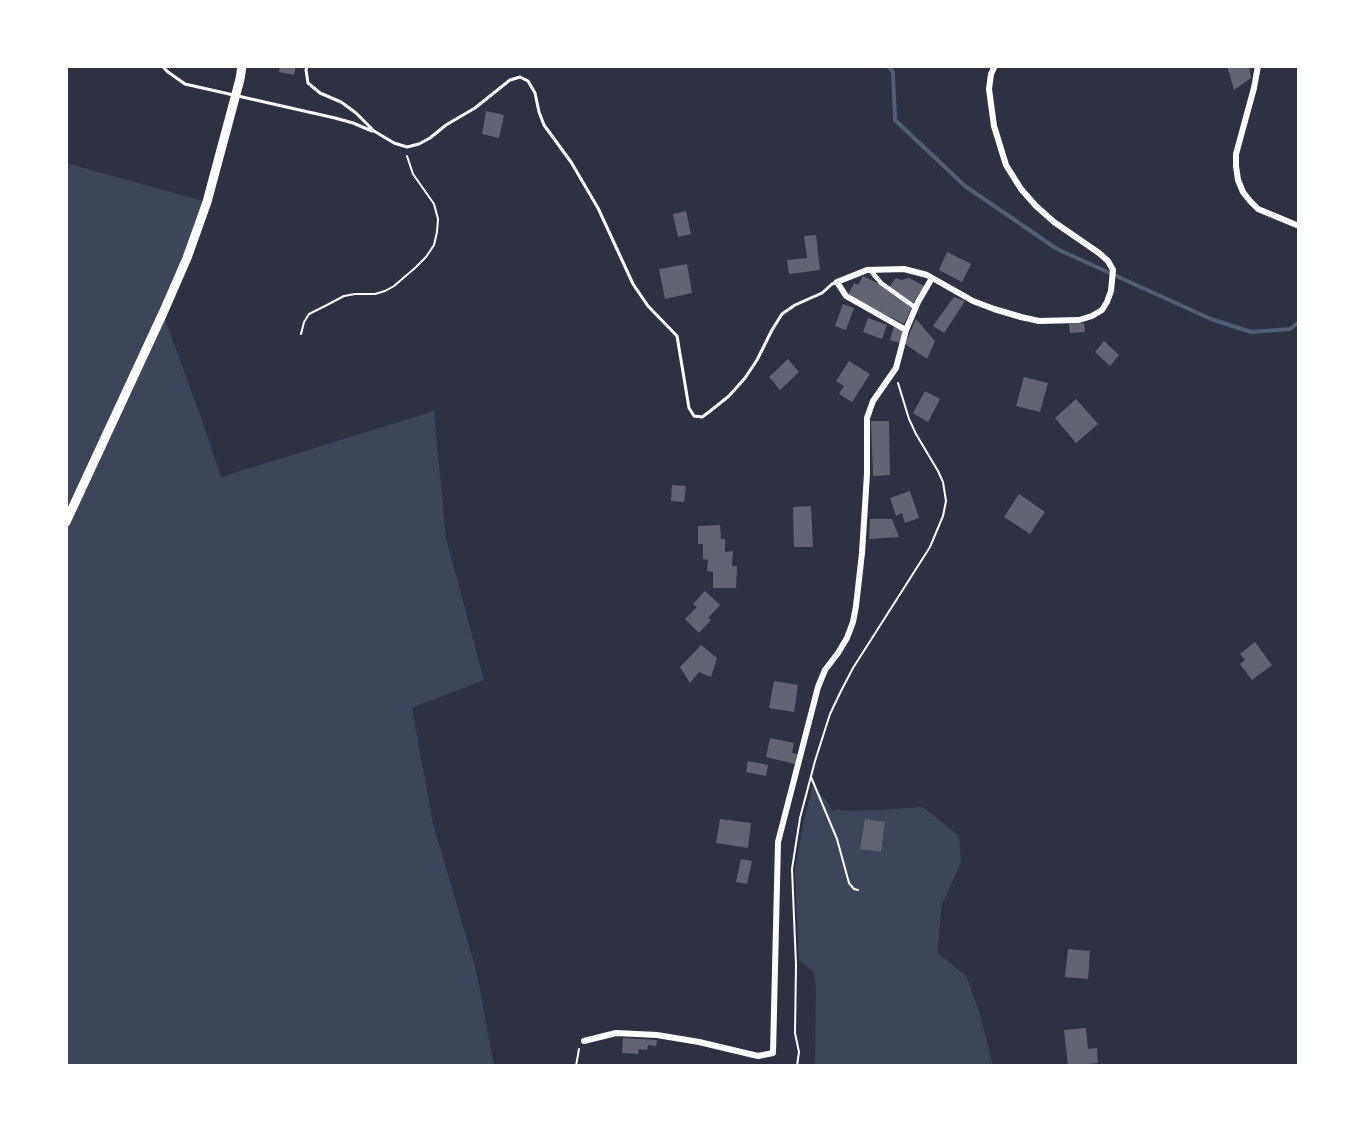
<!DOCTYPE html>
<html>
<head>
<meta charset="utf-8">
<style>
  body { margin:0 }
  #map { position:relative; width:1365px; height:1132px; overflow:hidden; background:#2d3142; font-family:"DejaVu Sans",sans-serif }
  canvas { display:block }
  .frame { position:absolute; inset:0; border:68px solid #fff; pointer-events:none }
</style>
</head>
<body>
<div id="map">
<canvas width="1365" height="1132"></canvas>
<div class="frame"></div>
</div>
<script>
const ctx = document.querySelector('canvas').getContext('2d');
ctx.lineJoin = 'round';
function paint(path, color) { ctx.fillStyle = color; ctx.fill(path, 'evenodd'); }
const shape = rows => new Path2D(rows.map(r => 'M' + r).join(''));
function trace(path, color, width, dash) { ctx.strokeStyle = color; ctx.lineWidth = width; ctx.lineCap = dash ? 'butt' : 'round'; ctx.setLineDash(dash || []); ctx.stroke(path); }
const green = shape([
  [66,163,207,202,163,314,202,420,221,477,434,411,446,538,484,680,412,708,433,824,476,970,494,1066,66,1066],
  [813,784,817,792,827,801,832,811,836,809,847,811,877,810,923,807,959,836,961,863,942,904,937,952,966,976,980,1014,993,1066,815,1066,816,988,814,972,799,961,795,870,803,825]
]);
const stream = shape([
  [888,66,893,72,895,120,965,186,1057,249,1211,319,1251,332,1290,329,1299,322]
]);
const building = shape([
  [280,66,296,66,294,75,279,72],
  [1227,66,1249,66,1251,78,1234,90],
  [486,111,504,115,499,138,482,134],
  [686,211,691,234,678,237,673,214],
  [816,235,820,270,789,274,787,260,807,258,804,236],
  [947,252,971,264,962,282,939,270],
  [687,264,692,293,665,299,659,269],
  [863,276,879,284,912,307,904,324,848,295,854,283,858,285],
  [896,278,901,280,909,278,924,286,913,303,889,287],
  [954,297,965,301,944,333,933,326],
  [843,304,854,308,846,330,835,326],
  [868,318,887,325,882,339,863,332],
  [916,319,935,341,927,359,905,344],
  [1084,323,1085,332,1070,333,1069,324],
  [894,327,904,330,900,343,890,340],
  [1104,341,1119,355,1110,366,1095,352],
  [788,359,799,372,780,390,769,377],
  [849,361,870,374,852,402,839,394,844,386,836,381],
  [1024,377,1048,383,1040,412,1016,406],
  [925,391,940,399,928,422,913,413],
  [1076,399,1098,424,1076,443,1055,418],
  [871,421,889,421,890,475,873,476],
  [672,485,686,486,684,502,671,501],
  [910,491,919,518,905,523,902,513,896,516,890,498],
  [1019,494,1045,512,1030,534,1004,517],
  [811,506,813,547,794,547,793,507],
  [870,519,892,519,899,537,869,539],
  [720,525,721,539,725,539,725,552,733,551,732,566,737,566,736,588,713,588,713,572,707,571,708,560,703,559,703,544,698,544,698,526],
  [705,591,720,605,708,618,711,620,699,633,685,619,697,607,693,604],
  [1255,642,1272,665,1252,680,1240,664,1245,660,1240,654],
  [701,645,717,658,711,677,699,672,690,683,680,667],
  [774,681,798,685,794,712,769,708],
  [770,738,794,743,792,753,797,754,795,764,766,757],
  [748,761,768,765,766,776,746,772],
  [720,819,751,823,748,848,716,843],
  [865,819,885,822,881,852,860,849],
  [741,859,752,861,747,884,736,882],
  [1068,949,1090,951,1088,979,1065,977],
  [1086,1028,1088,1049,1097,1048,1098,1063,1068,1066,1064,1030],
  [623,1038,657,1040,656,1046,648,1045,647,1050,639,1049,638,1054,622,1053]
]);
const path = shape([
  [301,334,304,322,309,314,327,305,344,296,355,294,375,294,385,291,394,286,415,268,426,257,434,245,437,232,438,219,434,204,413,174,407,156],
  [811,777,837,839,849,883,854,889,858,890],
  [576,1066,579,1049],
  [797,1066,799,1052,795,1033,796,965,792,869,800,818,815,761,830,714,841,691,853,668,930,547,943,516,946,501,943,482,938,471,916,434,909,419,898,383]
]);
const service = shape([
  [162,66,168,72,185,84,335,118,353,123,372,131],
  [307,66,306,70,308,83,320,93,341,102,356,113,374,131,394,143,407,147,419,144,430,138,446,125,475,108,510,80,520,77,528,81,535,93,539,112,544,125,571,162,598,208,633,284,648,306,677,336,689,408,694,416,702,417,709,412,729,396,745,378,757,360,772,330,782,314,795,305,822,293,832,284,837,282]
]);
const pedestrian = shape([
  [870,270,881,283,916,308]
]);
const minor = shape([
  [1258,66,1254,88,1236,154,1236,166,1238,180,1243,192,1250,201,1258,209,1299,226],
  [906,330,846,296,837,282,867,270,904,269,927,275,973,301,994,309,1021,317,1039,321,1079,320,1092,316,1102,310,1107,302,1111,291,1113,270,1108,261,1099,253,1054,222,1036,206,1021,189,1006,165,994,126,989,89,991,74,995,66],
  [584,1041,616,1033,657,1035,699,1042,758,1056,773,1053,778,842,818,687,825,670,838,653,847,638,853,622,856,606,862,553,867,474,867,418,873,401,896,368,906,330,918,302,932,278]
]);
const primary = shape([
  [66,522,163,313,187,258,207,202,240,79,242,66]
]);
paint(green, '#3c4559');
trace(stream, '#4f5d75', 4);
paint(building, '#626471');
trace(path, '#fff', 2);
trace(service, '#fff', 3);
trace(pedestrian, '#fff', 4.5);
trace(minor, '#fff', 6);
trace(primary, '#fff', 9);
</script>
</body>
</html>
